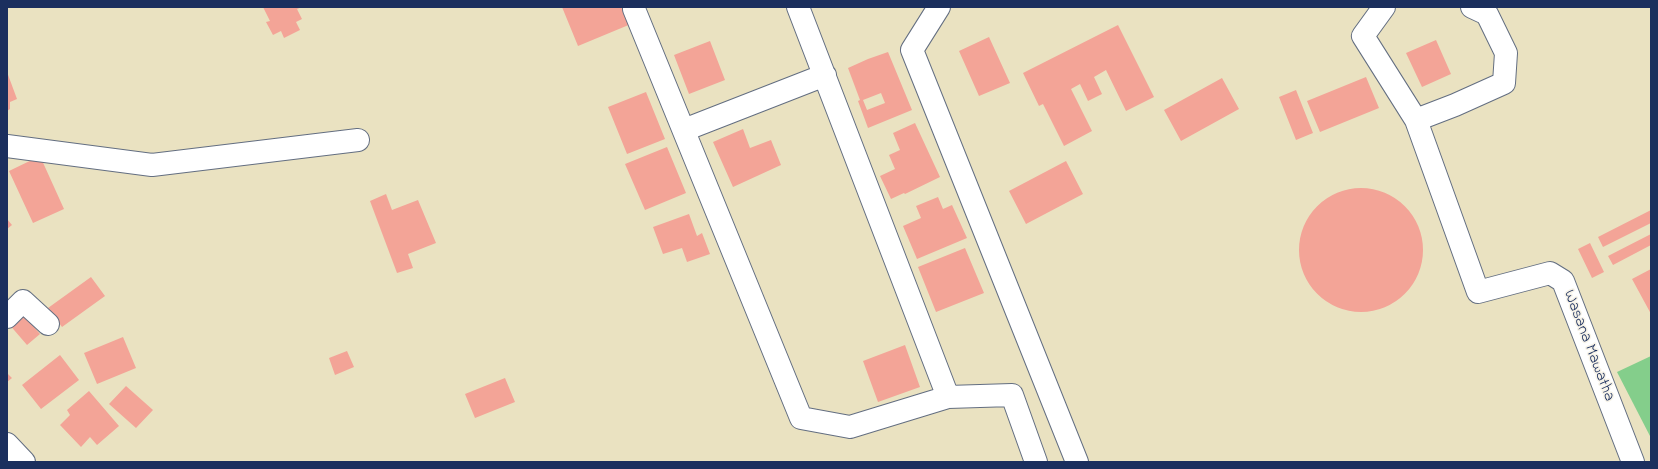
<!DOCTYPE html>
<html>
<head>
<meta charset="utf-8">
<style>
  body { margin:0 }
  #map { position:relative; width:1658px; height:469px; overflow:hidden; background:#eae2c1; font-family:"Indie Flower",sans-serif }
  canvas { display:block }
  .frame { position:absolute; inset:0; border:8px solid #1b2f5e; pointer-events:none }
</style>
</head>
<body>
<div id="map">
<canvas width="1658" height="469"></canvas>
<div class="frame"></div>
</div>
<script>
const ctx = document.querySelector('canvas').getContext('2d');
ctx.lineJoin = 'round';
function paint(path, color) { ctx.fillStyle = color; ctx.fill(path, 'evenodd'); }
const shape = rows => new Path2D(rows.map(r => 'M' + r).join(''));
function trace(path, color, width, dash) { ctx.strokeStyle = color; ctx.lineWidth = width; ctx.lineCap = dash ? 'butt' : 'round'; ctx.setLineDash(dash || []); ctx.stroke(path); }
function write(font, color, halo, rows, align = 'center') {
  ctx.font = font + ' "Indie Flower",sans-serif'; ctx.lineWidth = 3; ctx.setLineDash([]); ctx.textBaseline = 'middle'; ctx.strokeStyle = halo; ctx.fillStyle = color; for (const [text, x, y, turn = 0] of rows) {
    ctx.save(); ctx.translate(x, y); ctx.rotate((+turn || 0) * Math.PI / 180); ctx.textAlign = isNaN(turn) ? turn : align; if (halo) ctx.strokeText(text, 0, 0); ctx.fillText(text, 0, 0); ctx.restore();
  }
}
const green = shape([
  [1651,356,1651,438,1617,372]
]);
const building = shape([
  [263,7,302,7,297,9,302,19,296,22,300,30,284,38,281,31,273,35,266,22,270,21],
  [562,7,624,7,631,24,578,46],
  [1118,25,1154,97,1126,111,1106,70,1094,77,1102,94,1088,101,1080,84,1071,89,1092,131,1064,146,1043,104,1039,106,1023,73],
  [989,37,1010,83,979,96,959,51],
  [1436,40,1451,74,1422,87,1406,53],
  [710,41,725,80,689,94,674,55],
  [888,52,912,110,868,128,858,101,860,100,848,68,868,59],
  [881,93,885,103,867,110,863,100],
  [7,72,17,99,10,102,10,109,7,111],
  [1366,77,1379,108,1320,132,1307,101],
  [1222,78,1239,109,1181,141,1164,110],
  [1296,90,1313,133,1296,140,1279,97],
  [646,92,665,139,627,154,608,107],
  [915,123,940,177,905,194,904,193,891,199,880,176,895,169,889,155,900,150,893,133],
  [743,129,750,148,771,140,781,165,733,187,713,142],
  [667,147,686,193,645,210,625,164],
  [40,156,64,209,33,223,9,171],
  [1066,161,1083,194,1026,224,1009,191],
  '1299 250a62 62 0 1 1 124 0a62 62 0 1 1-124 0Z',
  [386,194,392,210,418,200,436,243,408,254,413,268,397,273,370,201],
  [938,197,943,209,952,205,967,238,917,259,903,226,921,218,916,206],
  [1651,210,1651,223,1603,247,1598,237],
  [689,214,697,236,702,233,710,254,687,262,682,248,663,254,653,227],
  [7,219,12,225,7,229],
  [1651,234,1651,245,1613,265,1608,256],
  [1590,243,1604,272,1592,278,1578,249],
  [965,248,984,293,936,312,918,267],
  [1651,269,1651,314,1632,279],
  [91,277,105,296,62,327,48,308],
  [21,312,40,334,27,345,8,323],
  [123,337,136,368,97,384,84,353],
  [905,345,920,387,878,402,863,361],
  [347,351,354,367,335,375,329,358],
  [60,355,79,380,41,409,22,385],
  [7,373,12,378,7,382],
  [505,378,515,402,475,418,465,394],
  [126,386,153,410,136,428,109,404],
  [89,391,119,426,97,445,90,437,81,447,60,425,70,415,67,410]
]);
const street = shape([
  [798,7,948,397,1012,395,1036,462],
  [939,7,912,50,1077,462],
  [1384,7,1363,36,1416,120,1478,292,1550,273,1563,281,1633,462],
  [634,9,801,418,850,427,948,397],
  [1416,120,1455,105,1504,83,1506,53,1487,14,1472,7],
  [684,130,825,75],
  [7,146,152,165,358,140],
  [7,317,23,301,48,324],
  [7,444,24,462]
]);
const streetNames = [
  ["Wasana Mawatha",1588,346,69]
];
paint(green, '#84ce8b');
paint(building, '#f3a497');
trace(street, '#636e81', 24);
trace(street, '#fff', 22);
write('16px', '#1b2f5e', '#f7f3e8', streetNames);
</script>
</body>
</html>
